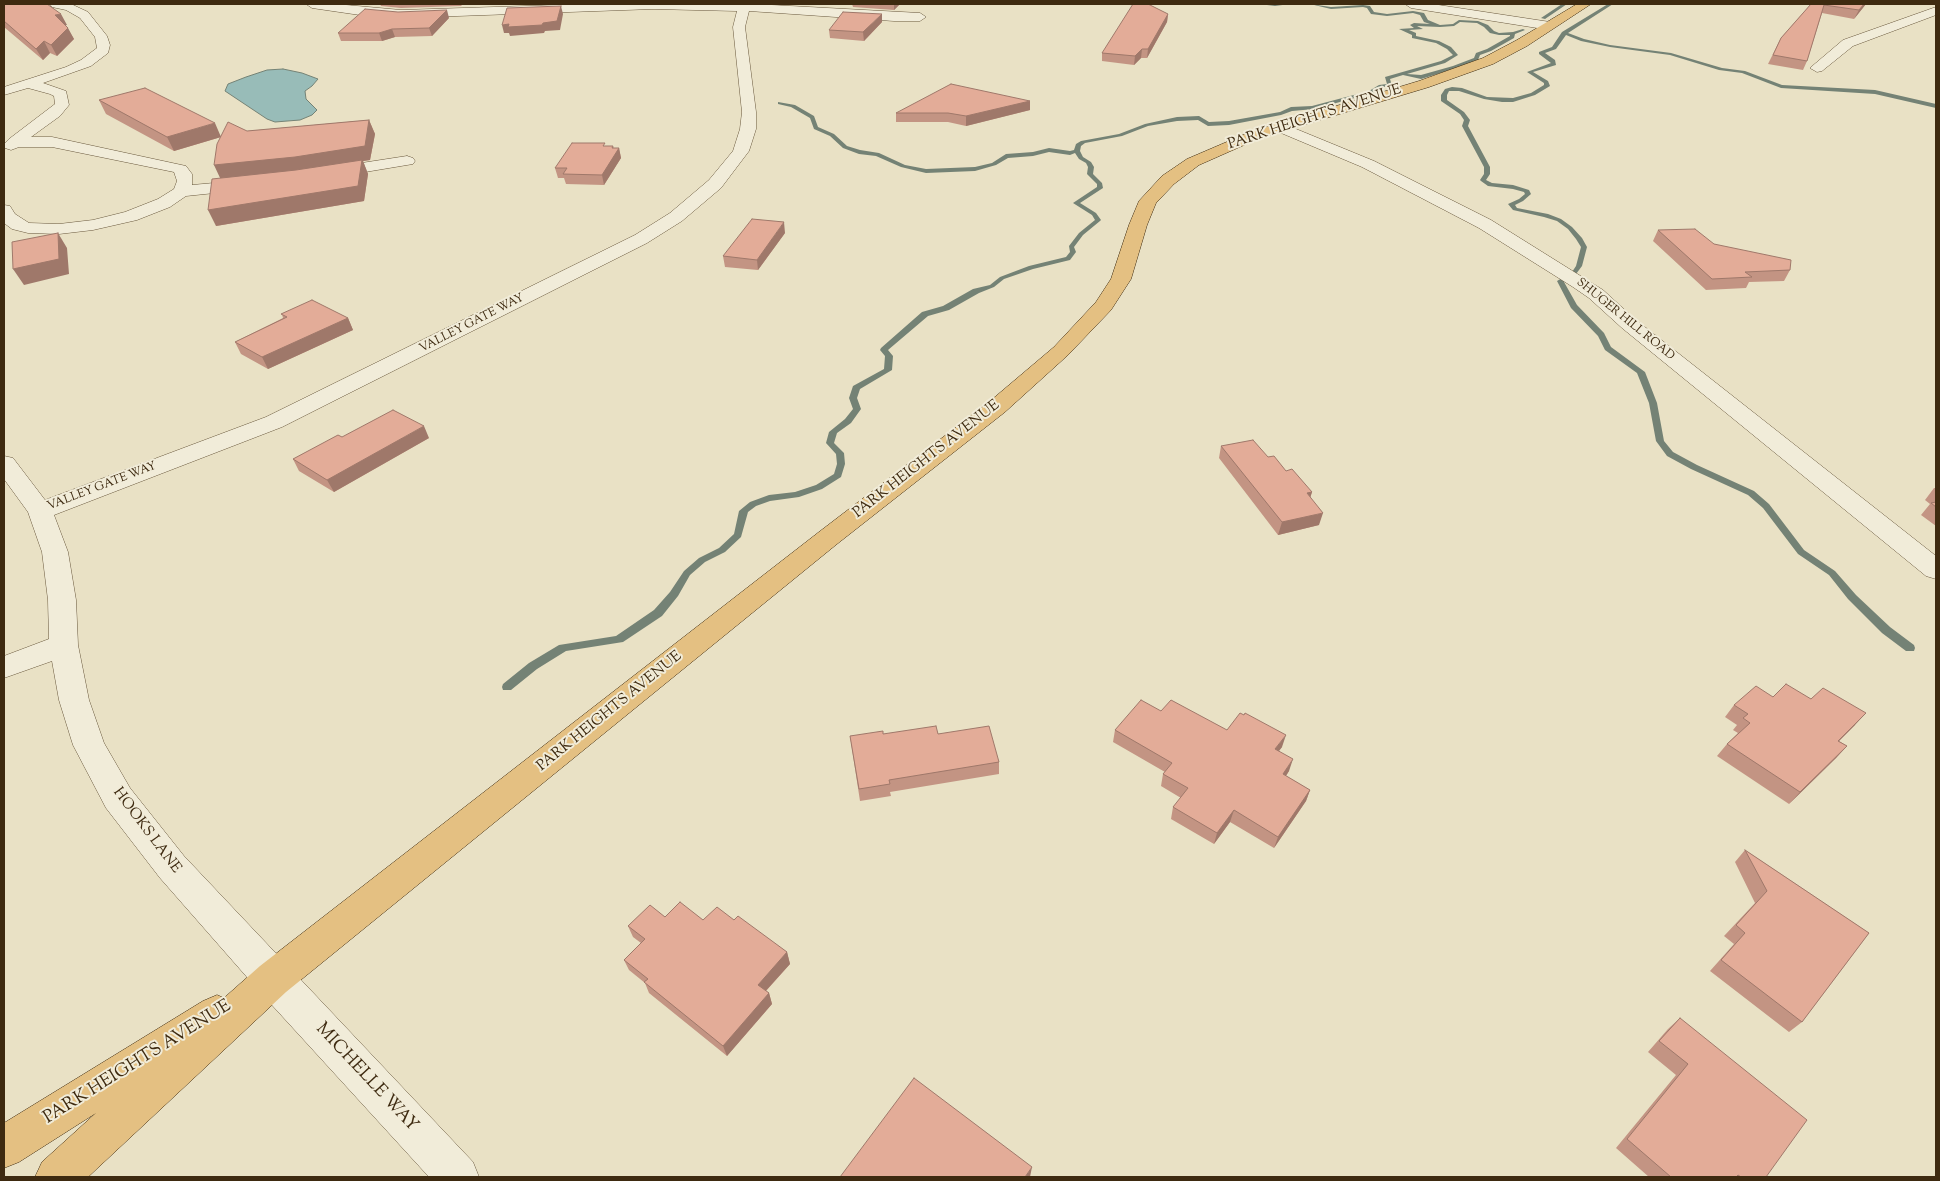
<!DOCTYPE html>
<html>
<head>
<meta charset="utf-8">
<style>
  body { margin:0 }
  #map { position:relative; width:1940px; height:1181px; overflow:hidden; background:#e9e1c5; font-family:"Sorts Mill Goudy",serif }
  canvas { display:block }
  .frame { position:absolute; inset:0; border:5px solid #3e2a10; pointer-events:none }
</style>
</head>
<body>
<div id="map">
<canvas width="1940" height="1181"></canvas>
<div class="frame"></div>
</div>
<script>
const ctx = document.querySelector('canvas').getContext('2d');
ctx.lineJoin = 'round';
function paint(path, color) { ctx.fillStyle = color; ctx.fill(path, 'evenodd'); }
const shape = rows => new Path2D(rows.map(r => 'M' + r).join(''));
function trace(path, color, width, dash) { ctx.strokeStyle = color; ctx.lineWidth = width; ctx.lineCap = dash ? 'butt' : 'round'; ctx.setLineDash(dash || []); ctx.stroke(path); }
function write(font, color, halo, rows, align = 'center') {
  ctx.font = font + ' "Sorts Mill Goudy",serif'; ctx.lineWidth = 4; ctx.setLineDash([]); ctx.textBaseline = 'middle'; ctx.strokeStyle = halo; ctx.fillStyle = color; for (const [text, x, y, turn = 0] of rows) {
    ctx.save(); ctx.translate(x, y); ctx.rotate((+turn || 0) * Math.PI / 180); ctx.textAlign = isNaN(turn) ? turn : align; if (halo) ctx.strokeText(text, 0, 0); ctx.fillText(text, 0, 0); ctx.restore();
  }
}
const water = shape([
  [283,69,302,73,318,79,312,86,305,91,306,99,317,110,312,115,300,120,275,122,267,119,225,91,228,84,246,77,267,70,283,69]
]);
const stream = shape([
  [1259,4,1290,4,1275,6,1259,4],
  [1310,4,1331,7,1363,5,1370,6,1374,12,1387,14,1413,11,1424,13,1428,20,1440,25,1453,24,1459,20,1478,21,1488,25,1494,31,1499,33,1513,32,1523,29,1525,30,1515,34,1514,38,1491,51,1480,55,1478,60,1457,68,1421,79,1403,75,1390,79,1392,86,1382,87,1373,93,1314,109,1292,111,1281,115,1229,125,1208,126,1198,120,1177,121,1148,126,1122,136,1085,143,1081,146,1080,151,1083,157,1091,162,1094,167,1093,174,1102,183,1103,188,1080,203,1096,213,1101,220,1100,221,1083,235,1074,247,1076,252,1070,260,1033,269,1004,279,994,287,979,293,949,310,928,316,888,350,893,356,892,370,860,389,857,398,861,409,851,423,837,433,834,443,844,453,845,464,841,477,822,489,799,497,770,501,756,506,748,512,741,537,725,552,705,562,690,575,678,596,662,616,623,642,566,651,537,669,511,690,503,690,502,687,503,684,529,663,559,645,616,636,654,610,670,592,684,571,699,558,719,548,734,534,739,511,750,502,769,495,795,492,816,485,834,474,837,464,836,454,826,443,829,432,845,419,853,409,849,398,853,386,884,369,885,356,880,350,881,348,922,312,943,306,973,289,990,285,1000,277,1029,266,1066,257,1070,252,1069,246,1079,233,1095,220,1092,215,1073,203,1097,187,1097,184,1087,174,1088,167,1086,163,1079,159,1075,153,1070,155,1049,152,1033,156,1008,158,996,165,975,171,926,173,901,167,876,156,859,154,843,148,830,136,814,129,810,118,791,107,778,104,778,102,795,105,814,116,818,127,834,134,847,146,860,150,879,153,905,165,926,169,975,167,992,163,1006,154,1033,152,1049,148,1070,151,1074,150,1076,144,1081,141,1119,134,1145,124,1177,117,1199,116,1209,122,1229,121,1280,112,1291,107,1312,106,1369,91,1379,85,1387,84,1385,77,1441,61,1453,55,1447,49,1436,43,1412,38,1412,35,1399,29,1414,28,1410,25,1414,23,1430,24,1424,22,1420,15,1413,13,1387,16,1371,14,1367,8,1363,7,1331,9,1310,4],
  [1460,22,1477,23,1484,27,1490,33,1499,35,1510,35,1510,36,1487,49,1476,53,1474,58,1453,66,1421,75,1407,74,1445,63,1458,55,1451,47,1439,41,1416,36,1416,33,1409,30,1423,29,1417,26,1440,27,1454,26,1460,22],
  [1562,4,1567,4,1545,19,1541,18,1562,4],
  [1608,4,1613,4,1568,33,1584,39,1610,45,1671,53,1722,68,1745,71,1782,85,1875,90,1936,104,1936,108,1875,94,1781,88,1742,73,1719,70,1670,55,1610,47,1581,41,1566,35,1556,49,1545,53,1555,60,1556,65,1533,72,1548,81,1550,86,1535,95,1513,102,1502,102,1484,99,1459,91,1449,91,1447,95,1447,100,1464,112,1470,120,1468,126,1490,167,1490,174,1486,180,1492,183,1513,185,1529,190,1531,194,1523,201,1515,205,1517,208,1548,214,1561,219,1572,227,1582,238,1587,247,1582,266,1576,274,1564,282,1577,305,1604,333,1611,347,1645,372,1657,403,1664,441,1673,452,1697,465,1754,491,1769,504,1804,550,1835,571,1856,595,1890,627,1914,645,1915,648,1914,651,1906,651,1882,633,1848,599,1829,575,1798,554,1763,508,1748,495,1691,469,1667,456,1656,441,1649,403,1637,373,1605,350,1598,336,1571,308,1557,281,1572,272,1576,266,1581,247,1576,239,1568,229,1557,221,1544,217,1513,210,1508,204,1519,199,1525,194,1524,192,1513,189,1488,186,1481,181,1480,180,1484,174,1484,167,1462,126,1464,120,1460,114,1441,101,1441,95,1445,89,1452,87,1462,88,1487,97,1513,98,1531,93,1544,85,1544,83,1527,72,1551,63,1539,54,1539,52,1552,47,1562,32,1608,4]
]);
const minor = shape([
  [50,4,71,4,88,12,107,36,110,45,108,53,91,66,43,83,66,91,69,105,60,116,31,137,52,137,186,166,192,174,192,185,247,180,253,181,255,185,253,189,186,196,170,207,137,220,93,230,59,234,28,233,12,229,4,223,4,205,10,206,15,214,29,223,59,224,93,220,125,212,158,199,174,189,177,181,174,172,52,147,19,147,11,150,5,148,4,144,9,139,55,104,54,96,50,94,28,88,4,95,4,87,66,67,81,60,97,48,95,37,80,18,66,10,52,7,50,4],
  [306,4,335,4,401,10,588,4,753,4,920,13,926,17,920,21,894,21,749,11,745,27,756,112,756,129,749,151,721,188,682,221,647,243,282,427,54,515,68,552,76,600,78,645,89,700,104,743,130,788,184,856,473,1162,479,1177,429,1177,260,992,160,878,106,808,73,745,59,700,52,661,4,678,4,656,49,639,48,600,42,552,28,512,4,479,4,456,13,458,45,500,266,417,635,235,670,213,709,180,733,151,740,129,742,112,733,27,737,11,653,9,401,18,360,15,312,8,306,4],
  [1405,4,1432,4,1550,22,1556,26,1550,30,1411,8,1405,4],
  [1936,7,1936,15,1853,46,1822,71,1817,72,1810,68,1843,40,1936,7],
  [1279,122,1374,161,1491,220,1603,290,1636,320,1936,556,1936,579,1926,576,1622,328,1589,298,1573,287,1479,228,1362,167,1274,130,1271,127,1274,124,1279,122],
  [407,156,413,158,415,161,413,164,329,178,323,176,321,173,323,170,329,168,407,156]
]);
const major = shape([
  [1577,4,1591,4,1527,46,1493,64,1429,87,1260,138,1199,165,1174,184,1156,203,1147,225,1131,279,1111,310,1068,355,1005,412,837,544,286,992,88,1177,35,1177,42,1162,96,1113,19,1162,4,1168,4,1123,203,1001,217,995,224,998,260,966,819,532,989,402,1054,347,1096,302,1111,279,1129,225,1139,201,1162,176,1187,159,1250,132,1419,81,1483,58,1517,40,1577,4]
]);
const wall = shape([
  [4,4,67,25,65,25,74,39,57,56,50,53,43,60,4,27],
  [380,4,463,4,461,6,401,8,381,6],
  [512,4,537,4,512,5],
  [852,4,900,4,894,10,853,7],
  [1811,4,1866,4,1854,19,1822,13,1807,61,1803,70,1768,64,1781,38],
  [1168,14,1167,22,1147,58,1141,58,1134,65,1102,61,1102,53],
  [449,18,432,36,395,37,382,41,341,41,338,33],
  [882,22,864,41,830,38,829,30],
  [99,100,221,136,247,131,369,120,375,134,370,160,363,161,368,174,364,201,216,226,221,178,221,137,174,151,106,114],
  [1030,101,1030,110,966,126,948,122,896,122,896,113],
  [605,146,614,148,619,148,621,158,604,185,566,184,564,178,558,178,555,168],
  [1658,230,1714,244,1790,270,1784,281,1749,282,1746,288,1706,290,1653,241],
  [785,233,758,270,725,267,723,256],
  [282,314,348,318,353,330,268,369,241,354,235,342,283,318],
  [342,437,429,438,334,492,299,471,293,459],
  [1221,446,1268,457,1286,471,1312,492,1310,498,1319,525,1278,535,1219,458],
  [1934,488,1936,488,1936,526,1921,515,1930,504,1925,500],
  [1773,697,1855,725,1839,741,1847,746,1836,758,1789,804,1717,756,1727,744,1738,733,1733,730,1737,725,1725,717,1734,705],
  [1161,711,1282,747,1279,751,1289,771,1286,776,1310,790,1306,801,1274,848,1230,822,1214,844,1171,819,1173,807,1181,798,1161,786,1163,774,1165,772,1113,742,1115,730],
  [883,734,938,734,999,762,999,774,890,792,891,796,860,801,850,736],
  [1745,850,1869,933,1802,1022,1789,1032,1710,971,1734,944,1724,936,1755,903,1735,862],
  [665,917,703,920,734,920,787,952,790,964,766,991,769,993,772,1004,727,1056,649,993,645,983,629,970,624,960,641,943,633,937,628,926],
  [1680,1018,1766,1177,1649,1177,1616,1148,1676,1075,1648,1052,1668,1029]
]);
const shadedWall = shape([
  [894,4,900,4,894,10],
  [1864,4,1866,4,1854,19,1859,10],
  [561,6,563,14,560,30,545,31,544,33,510,36,509,33,504,33,502,25],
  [447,10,449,18,432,36,429,28],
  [61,14,67,25,61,26,55,15],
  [882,14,882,22,864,41,863,32],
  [1168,14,1167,22,1147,58,1148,49],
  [68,28,74,39,57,56,51,45],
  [392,29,395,37,382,41,379,33],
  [44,41,50,53,43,60,36,49],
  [1142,49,1141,58,1134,65,1135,56],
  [1030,101,1030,110,966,126,966,116],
  [369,120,375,134,370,160,363,161,368,174,364,201,216,226,208,210,221,180,214,165],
  [215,123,221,137,174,151,167,137],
  [613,146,615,154,619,148,621,158,604,185,602,175],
  [784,222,785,233,758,270,757,260],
  [58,233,67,248,69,274,24,285,13,269],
  [348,318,353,330,268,369,262,357],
  [424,426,429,438,334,492,327,480],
  [1312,492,1308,504,1307,493],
  [1323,513,1319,525,1278,535,1282,522],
  [1866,713,1855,725,1827,753,1838,741],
  [1286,735,1282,747,1271,761,1275,749],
  [1847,746,1836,758,1789,804,1800,792],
  [1293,759,1289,771,1279,786,1283,774],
  [1310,790,1306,801,1274,848,1278,837],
  [1234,810,1230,822,1214,844,1217,833],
  [787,952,790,964,762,995,758,985],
  [769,993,772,1004,727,1056,723,1046],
  [1032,1167,1030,1177,1025,1177]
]);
const building = shape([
  [4,4,47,4,61,14,55,15,68,28,51,45,44,41,36,49,4,21,4,4],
  [1133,4,1148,4,1168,14,1148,49,1142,49,1135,56,1102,53,1133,4],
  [1811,4,1864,4,1859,10,1824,5,1807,61,1773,55,1781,38,1811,4],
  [561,6,557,21,543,23,542,25,508,27,509,24,502,25,507,8,561,6],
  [365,9,398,12,447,10,429,28,392,29,379,33,338,33,365,9],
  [843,12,882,14,863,32,829,30,843,12],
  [951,84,1030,101,966,116,948,113,896,113,951,84],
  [145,88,215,123,167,137,99,100,145,88],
  [369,120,365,146,295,157,214,165,217,144,228,122,247,131,369,120],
  [572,143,605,143,603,146,613,146,612,148,619,148,602,175,563,174,567,168,555,168,572,143],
  [362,160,358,186,208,210,212,179,296,170,362,160],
  [752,219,784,222,757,260,723,256,752,219],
  [1695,229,1714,244,1791,260,1790,270,1745,272,1752,277,1712,279,1658,230,1695,229],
  [58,233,59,259,13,269,12,242,58,233],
  [312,300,348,318,262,357,235,342,287,317,281,314,312,300],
  [393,410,424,426,327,480,293,459,338,435,342,437,393,410],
  [1253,440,1268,457,1274,456,1286,471,1292,469,1312,492,1307,493,1323,513,1282,522,1221,446,1253,440],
  [1936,502,1936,507,1931,503,1936,502],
  [1786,684,1811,699,1823,688,1866,713,1838,741,1847,746,1800,792,1727,744,1750,723,1743,718,1748,714,1734,705,1756,686,1773,697,1786,684],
  [1141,700,1161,711,1171,700,1227,730,1240,713,1244,715,1245,713,1286,735,1275,749,1293,759,1283,774,1310,790,1278,837,1234,810,1217,833,1173,807,1188,788,1163,774,1172,763,1115,730,1141,700],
  [936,726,938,734,989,726,999,762,889,780,890,784,859,789,850,736,883,731,883,734,936,726],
  [1745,850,1869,933,1802,1022,1721,960,1745,933,1736,925,1767,891,1745,850],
  [680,902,703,920,717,907,734,920,738,916,787,952,758,985,769,993,723,1046,644,982,648,979,624,960,645,939,628,926,650,905,665,917,680,902],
  [1680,1018,1807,1120,1766,1177,1741,1177,1738,1175,1736,1177,1671,1177,1627,1139,1688,1064,1659,1041,1680,1018],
  [914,1078,1032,1167,1025,1177,840,1177,914,1078]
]);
const farStreetnames = [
  ["SHUGER HILL ROAD",1625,320,39],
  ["VALLEY GATE WAY",472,324,-27],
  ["VALLEY GATE WAY",102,487,-21]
];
const streetNames = [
  ["PARK HEIGHTS AVENUE",1315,118,-18],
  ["PARK HEIGHTS AVENUE",927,460,-38],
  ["PARK HEIGHTS AVENUE",610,712,-39],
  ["HOOKS LANE",146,831,53]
];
const nearStreetnames = [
  ["PARK HEIGHTS AVENUE",138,1063,-32],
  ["MICHELLE WAY",366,1078,47]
];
paint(water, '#98bcb8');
trace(water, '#748275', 1);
paint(stream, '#748275');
trace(minor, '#69583d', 1);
trace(major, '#3e2a10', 1);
paint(minor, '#f1ecd9');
paint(major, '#e4c082');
paint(wall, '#c39483');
paint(shadedWall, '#9f786a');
paint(building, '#e3ac98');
trace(building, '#9f786a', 1);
write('12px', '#3e2a10', '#f1ecd9', farStreetnames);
write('15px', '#3e2a10', '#f1ecd9', streetNames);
write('18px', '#3e2a10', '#f1ecd9', nearStreetnames);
</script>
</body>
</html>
